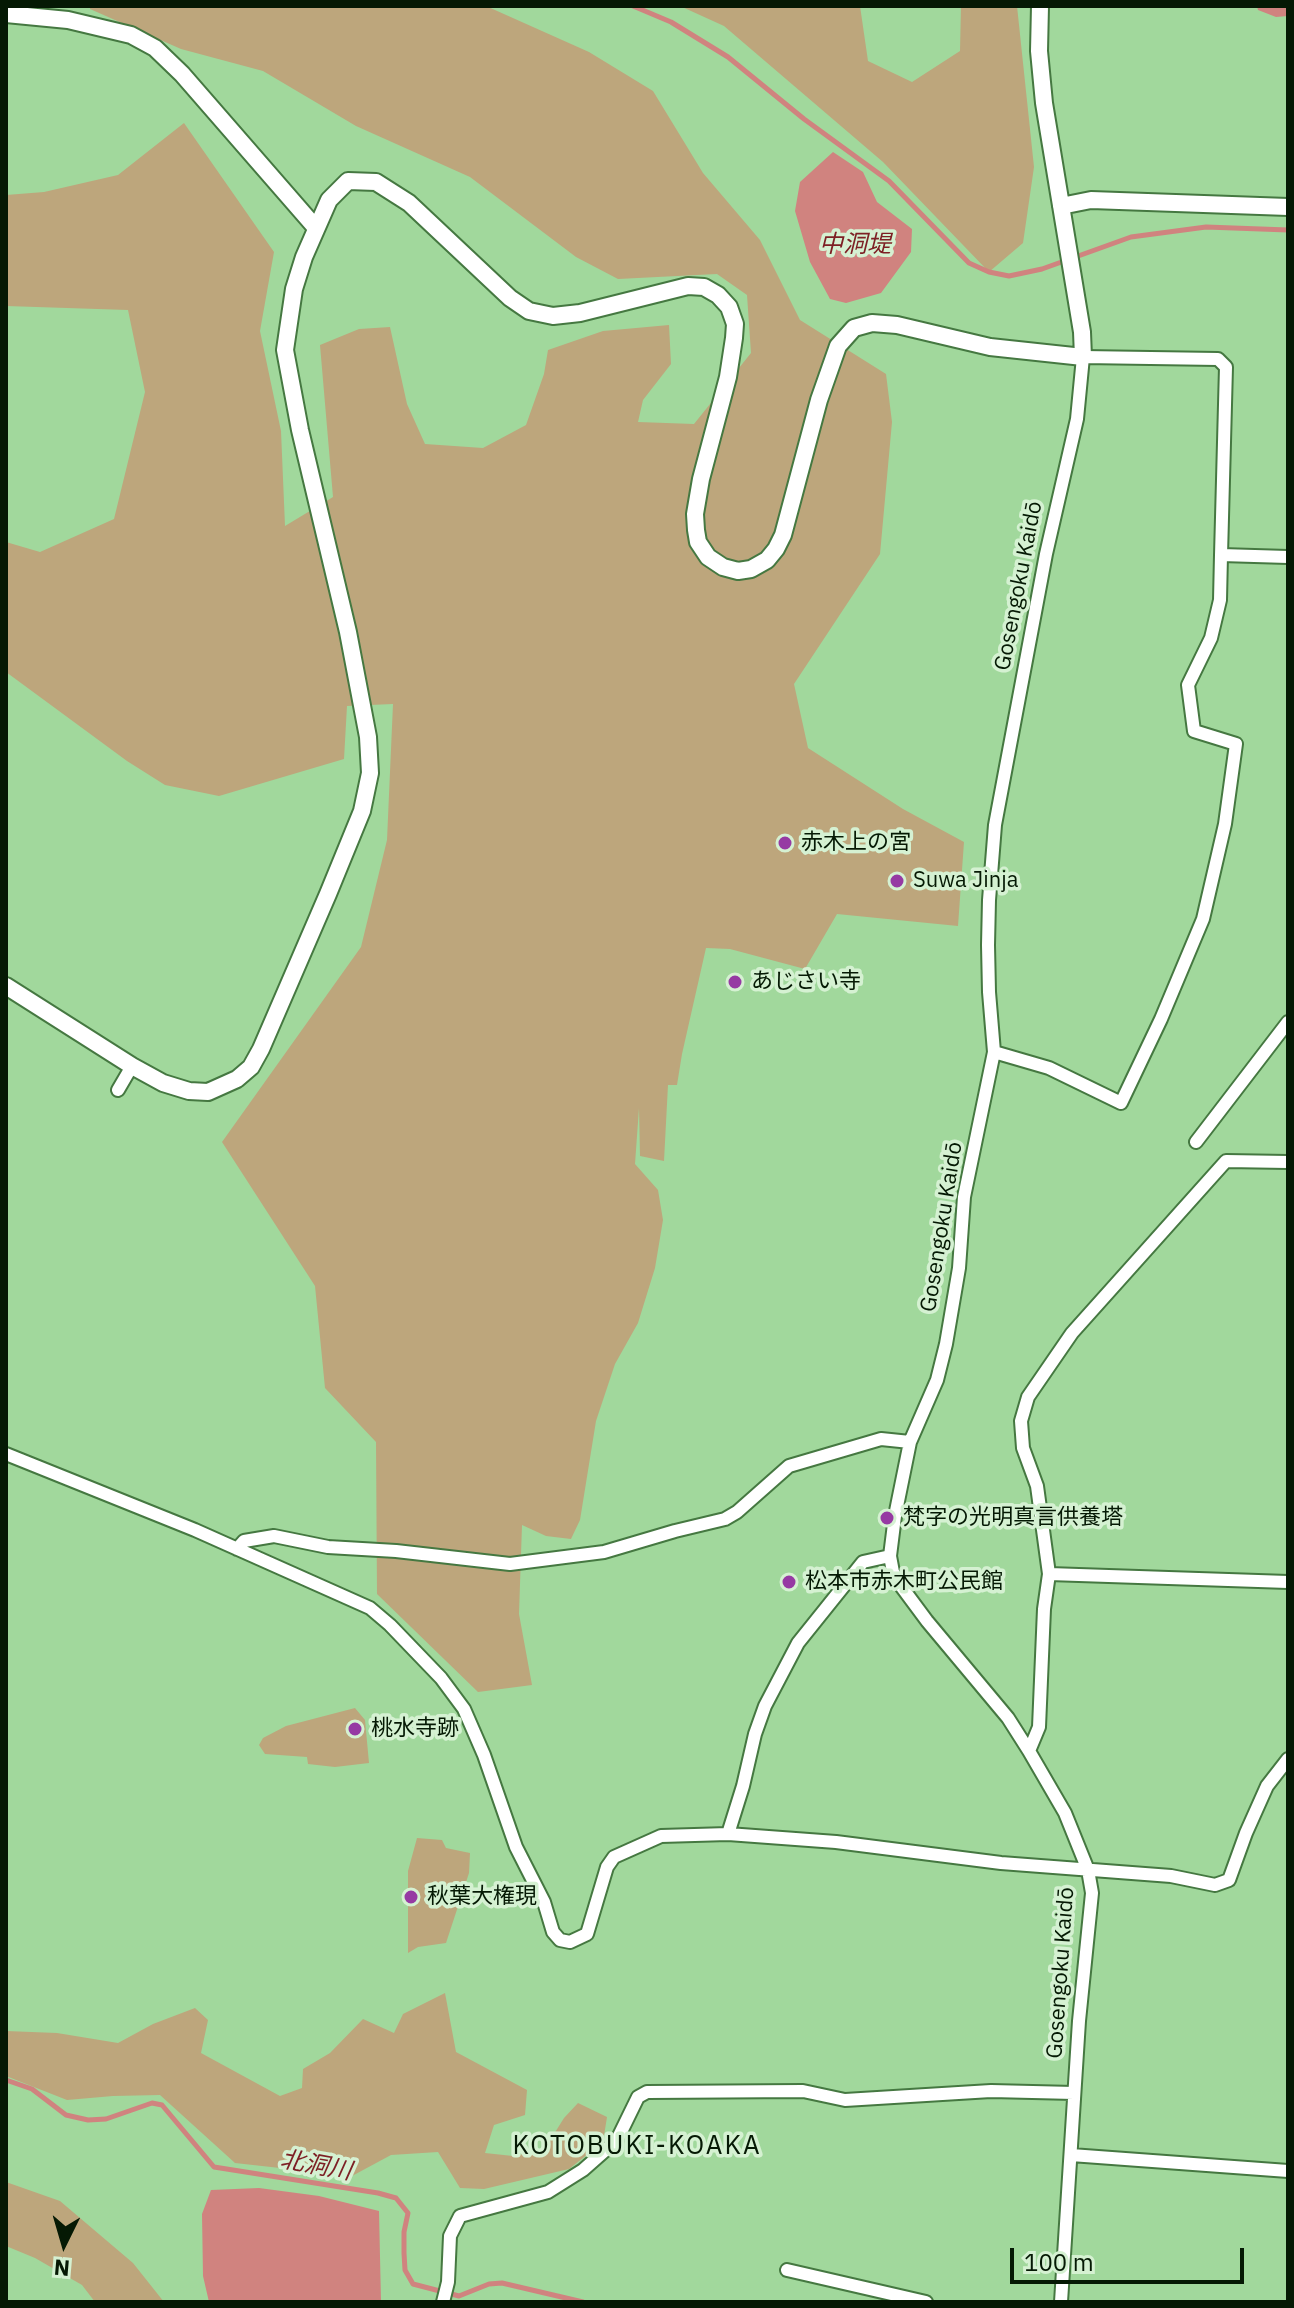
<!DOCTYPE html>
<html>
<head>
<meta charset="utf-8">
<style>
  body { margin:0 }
  #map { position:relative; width:1294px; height:2308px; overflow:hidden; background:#a1d89c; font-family:"IBM Plex Sans",sans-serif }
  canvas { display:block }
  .frame { position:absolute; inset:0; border:8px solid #051904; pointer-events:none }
  .north { position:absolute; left:24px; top:2204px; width:80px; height:80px; -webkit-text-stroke:6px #d5f1d2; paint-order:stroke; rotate:185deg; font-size:22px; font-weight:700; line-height:32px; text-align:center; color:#051904 }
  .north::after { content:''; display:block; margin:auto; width:28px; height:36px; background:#051904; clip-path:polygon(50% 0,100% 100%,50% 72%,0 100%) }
  .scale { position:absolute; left:1010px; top:2248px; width:234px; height:36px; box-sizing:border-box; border:4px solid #051904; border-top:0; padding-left:10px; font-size:24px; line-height:28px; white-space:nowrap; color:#051904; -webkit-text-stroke:6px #d5f1d2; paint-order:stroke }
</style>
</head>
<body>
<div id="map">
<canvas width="1294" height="2308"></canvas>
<div class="frame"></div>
<div class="north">N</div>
<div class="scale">100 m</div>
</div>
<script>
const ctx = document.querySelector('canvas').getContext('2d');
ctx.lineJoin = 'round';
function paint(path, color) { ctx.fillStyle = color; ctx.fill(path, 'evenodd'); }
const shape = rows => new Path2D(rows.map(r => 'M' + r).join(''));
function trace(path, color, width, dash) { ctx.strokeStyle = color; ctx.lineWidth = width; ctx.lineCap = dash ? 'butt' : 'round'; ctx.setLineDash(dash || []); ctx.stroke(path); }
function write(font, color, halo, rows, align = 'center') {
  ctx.font = font + ' "IBM Plex Sans","Noto Sans JP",sans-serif'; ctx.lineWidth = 7; ctx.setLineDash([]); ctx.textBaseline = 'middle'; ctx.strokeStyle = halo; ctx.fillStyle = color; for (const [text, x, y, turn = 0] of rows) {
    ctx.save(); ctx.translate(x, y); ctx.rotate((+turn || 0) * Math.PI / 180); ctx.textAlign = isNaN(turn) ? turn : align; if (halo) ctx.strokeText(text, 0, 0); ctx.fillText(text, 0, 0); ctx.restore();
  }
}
const green = shape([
  [90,6,486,6,589,52,653,91,703,173,760,240,800,320,886,374,892,422,880,554,794,684,808,748,903,809,964,842,958,926,837,914,805,969,730,949,706,948,682,1054,677,1085,668,1085,664,1161,640,1156,639,1108,635,1164,658,1190,663,1220,655,1268,638,1323,615,1364,596,1421,580,1520,571,1539,546,1536,522,1525,519,1614,532,1685,478,1692,377,1594,376,1442,325,1388,315,1286,222,1142,361,947,387,840,393,704,347,706,344,759,219,796,165,785,127,761,6,672,6,542,40,552,114,519,145,392,128,310,6,306,6,195,44,192,118,175,184,123,274,252,260,331,281,431,285,526,333,497,320,345,359,329,390,327,407,404,425,444,483,448,526,425,544,374,548,350,603,331,669,325,671,364,643,400,638,422,694,424,751,353,747,295,717,274,618,279,576,257,470,177,356,126,263,71,181,49,90,9],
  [680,6,860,6,868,61,912,82,960,51,961,6,1017,6,1034,167,1023,243,989,272,883,162,724,26],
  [355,1708,365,1720,369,1763,335,1767,308,1764,307,1757,265,1754,259,1745,263,1738,286,1726],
  [417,1838,442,1840,446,1848,470,1853,469,1873,446,1943,418,1947,408,1953,408,1871],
  [445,1993,456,2052,527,2090,525,2115,494,2125,485,2153,513,2156,544,2150,564,2118,578,2103,607,2117,603,2142,569,2169,484,2189,460,2188,438,2152,391,2155,352,2176,235,2163,160,2095,113,2096,67,2100,6,2076,6,2031,57,2033,118,2043,153,2024,195,2008,208,2020,201,2053,280,2096,302,2088,303,2069,330,2053,363,2019,394,2033,403,2014],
  [6,2182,60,2201,133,2263,164,2302,95,2302,82,2285,35,2258,6,2246]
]);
const water = shape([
  [1257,6,1288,6,1288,16,1276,17,1258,10],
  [833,152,863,172,877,202,912,229,911,252,881,293,846,303,830,299,810,262,795,211,800,182],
  [259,2188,319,2196,379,2211,381,2302,209,2302,203,2276,202,2214,211,2190]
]);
const stream = shape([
  [633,6,671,22,728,57,804,119,889,181,969,263,989,272,1009,276,1042,269,1131,237,1206,227,1288,230],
  [6,2080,32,2089,66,2115,88,2120,106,2119,152,2103,162,2105,214,2167,378,2193,396,2198,408,2213,404,2232,404,2253,405,2270,413,2284,459,2296,489,2284,502,2283,583,2302]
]);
const minor = shape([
  [994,1052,1049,1068,1121,1103,1161,1019,1203,919,1225,824,1236,744,1194,731,1188,685,1211,638,1220,600,1221,555],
  [118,1090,132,1066],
  [1196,1142,1288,1022],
  [6,1454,195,1530,370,1608,390,1625,441,1678,464,1709,484,1755,516,1847,544,1902,553,1932,560,1940,570,1942,587,1934,607,1867,614,1857,661,1836,728,1834,836,1842,1001,1863,1171,1876,1215,1885,1229,1880,1246,1833,1267,1786,1288,1759],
  [237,1549,244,1541,274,1536,328,1547,396,1551,510,1564,604,1552,675,1531,725,1519,737,1512,789,1466,881,1439,910,1442],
  [1049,1574,1288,1582],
  [1029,1751,1039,1727,1044,1609,1049,1574,1037,1486,1023,1448,1021,1421,1028,1397,1072,1333,1226,1161,1288,1162],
  [728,1834,743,1786,755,1734,765,1706,798,1643,863,1562,890,1556],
  [1071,2155,1288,2171],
  [787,2270,926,2302],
  [443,2302,448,2282,450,2236,460,2216,548,2192,583,2170,617,2140,638,2097,647,2092,803,2091,845,2100,991,2091,1074,2093],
  [1061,2302,1079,2021,1092,1893,1088,1870,1065,1813,1029,1751,1008,1718,927,1621,901,1586,893,1572,890,1556,895,1516,910,1442,937,1380,946,1344,959,1268,964,1197,994,1052,989,992,988,945,989,900,995,825,1046,554,1077,419,1083,357,1218,359,1226,367,1221,555,1288,557]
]);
const tertiary = shape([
  [6,14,68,20,131,35,155,48,182,74,316,228],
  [1061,206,1091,200,1288,207],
  [6,986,132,1066,163,1083,189,1091,208,1092,237,1079,251,1067,261,1049,328,894,362,811,370,773,368,737,348,632,300,430,285,350,294,289,304,257,329,200,348,181,376,182,409,203,510,298,529,311,553,316,580,313,688,286,704,287,718,295,729,307,735,324,734,338,728,377,701,479,695,514,696,530,698,542,708,557,723,567,738,571,751,569,767,560,776,549,783,535,819,400,838,346,854,328,872,323,897,325,990,347,1083,357,1082,332,1044,103,1039,51,1040,6]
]);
const markers = [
  [785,843,8,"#963aa3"],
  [897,881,8,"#963aa3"],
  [735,982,8,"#963aa3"],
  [887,1518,8,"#963aa3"],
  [789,1582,8,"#963aa3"],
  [355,1729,8,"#963aa3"],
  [411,1897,8,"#963aa3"]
];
const streetNames = [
  ["Gosengoku Kaidō",1019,586,-79],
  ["Gosengoku Kaidō",942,1227,-81],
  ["Gosengoku Kaidō",1061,1973,-86]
];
const poiNames = [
  ["赤木上の宮",801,843],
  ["Suwa Jinja",913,881],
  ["あじさい寺",751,982],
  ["梵字の光明真言供養塔",903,1518],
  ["松本市赤木町公民館",805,1582],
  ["桃水寺跡",371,1729],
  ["秋葉大権現",427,1897]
];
const waterNames = [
  ["中洞堤",855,245],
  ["北洞川",316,2166,10]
];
const quarterNames = [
  ["KOTOBUKI-KOAKA",637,2146]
];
paint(green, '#bda67c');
paint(water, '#d0837f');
trace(stream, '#d0837f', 5);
trace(minor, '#457841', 16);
trace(tertiary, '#457841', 20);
trace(minor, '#fff', 12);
trace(tertiary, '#fff', 16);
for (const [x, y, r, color] of markers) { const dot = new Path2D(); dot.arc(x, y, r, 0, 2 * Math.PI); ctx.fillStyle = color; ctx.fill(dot); trace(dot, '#d5f1d2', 3); }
write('22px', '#051904', '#d5f1d2', streetNames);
write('22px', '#051904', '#d5f1d2', poiNames, 'left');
write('italic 24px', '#7d2025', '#d5f1d2', waterNames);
ctx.letterSpacing = '2px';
write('26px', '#051904', '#d5f1d2', quarterNames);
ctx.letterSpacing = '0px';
</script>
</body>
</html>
